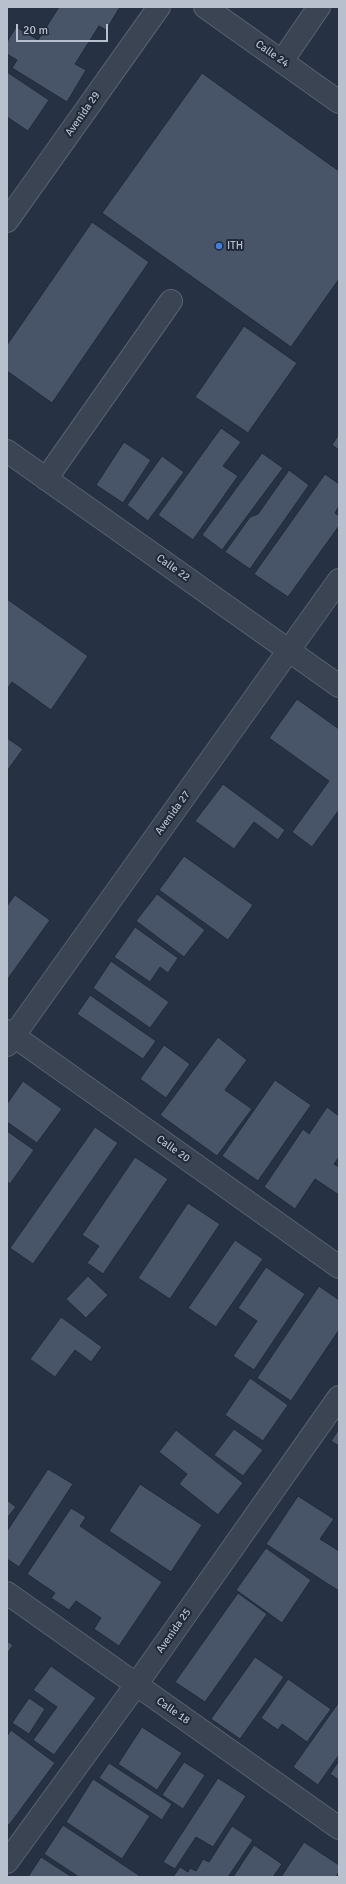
<!DOCTYPE html>
<html>
<head>
<meta charset="utf-8">
<style>
  body { margin:0 }
  #map { position:relative; width:346px; height:1884px; overflow:hidden; background:#263243; font-family:Signika,sans-serif }
  canvas { display:block }
  .frame { position:absolute; inset:0; border:8px solid #b8bfcd; pointer-events:none }
  .scale { position:absolute; left:16px; top:24px; width:92px; height:18px; box-sizing:border-box; border:2px solid #b8bfcd; border-top:0; padding-left:5px; font-size:12px; line-height:14px; white-space:nowrap; color:#b8bfcd; -webkit-text-stroke:3px #1f2938; paint-order:stroke }
</style>
</head>
<body>
<div id="map">
<canvas width="346" height="1884"></canvas>
<div class="frame"></div>
<div class="scale">20 m</div>
</div>
<script>
const ctx = document.querySelector('canvas').getContext('2d');
ctx.lineJoin = 'round';
function paint(path, color) { ctx.fillStyle = color; ctx.fill(path, 'evenodd'); }
const shape = rows => new Path2D(rows.map(r => 'M' + r).join(''));
function trace(path, color, width, dash) { ctx.strokeStyle = color; ctx.lineWidth = width; ctx.lineCap = dash ? 'butt' : 'round'; ctx.setLineDash(dash || []); ctx.stroke(path); }
function write(font, color, halo, rows, align = 'center') {
  ctx.font = font + ' Signika,sans-serif'; ctx.lineWidth = 4; ctx.setLineDash([]); ctx.textBaseline = 'middle'; ctx.strokeStyle = halo; ctx.fillStyle = color; for (const [text, x, y, turn = 0] of rows) {
    ctx.save(); ctx.translate(x, y); ctx.rotate((+turn || 0) * Math.PI / 180); ctx.textAlign = isNaN(turn) ? turn : align; if (halo) ctx.strokeText(text, 0, 0); ctx.fillText(text, 0, 0); ctx.restore();
  }
}
const building = shape([
  [59,7,120,7,106,30,99,26,75,64,86,70,67,102,12,68,17,60,7,54,7,42,16,27,38,40,59,7],
  [7,72,49,100,28,131,7,117,7,72],
  [202,73,339,171,339,279,291,347,102,213,202,73],
  [92,222,149,262,52,403,7,371,7,345,92,222],
  [244,326,297,363,248,433,195,397,244,326],
  [221,428,241,442,223,466,238,476,193,540,158,515,221,428],
  [339,434,339,450,332,445,339,434],
  [124,442,151,460,123,503,96,485,124,442],
  [262,453,283,468,222,550,202,535,262,453],
  [162,456,184,472,148,521,127,505,162,456],
  [289,470,309,485,250,569,225,552,250,517,258,514,289,470],
  [325,474,339,484,339,506,335,513,339,516,339,526,288,597,254,574,325,474],
  [7,599,88,656,51,710,12,682,7,689,7,599],
  [297,699,339,729,339,810,312,847,292,832,329,781,269,738,297,699],
  [7,738,23,749,7,771,7,738],
  [223,784,285,830,278,840,254,822,234,849,195,821,223,784],
  [184,856,253,905,228,940,159,890,184,856],
  [157,894,205,930,184,957,136,921,157,894],
  [15,895,50,920,7,980,7,906,15,895],
  [135,927,178,958,168,973,160,967,150,982,114,957,135,927],
  [111,961,169,1002,150,1028,93,988,111,961],
  [90,995,156,1041,143,1059,77,1014,90,995],
  [218,1037,247,1060,225,1090,252,1109,217,1156,160,1115,218,1037],
  [164,1045,190,1064,166,1098,140,1079,164,1045],
  [275,1080,311,1105,258,1181,222,1156,275,1080],
  [23,1081,62,1109,37,1143,7,1122,7,1104,23,1081],
  [327,1107,339,1116,339,1157,334,1164,339,1167,339,1195,315,1179,295,1209,264,1187,303,1129,309,1134,327,1107],
  [95,1127,118,1143,33,1264,10,1248,95,1127],
  [7,1131,34,1150,10,1184,7,1181,7,1131],
  [135,1157,168,1179,103,1274,87,1263,99,1246,82,1235,135,1157],
  [188,1203,220,1224,170,1299,138,1278,188,1203],
  [235,1240,263,1259,216,1327,188,1308,235,1240],
  [266,1267,305,1294,254,1370,233,1356,257,1321,238,1308,266,1267],
  [88,1276,108,1295,86,1318,66,1299,88,1276],
  [319,1286,339,1300,339,1330,291,1401,257,1378,319,1286],
  [61,1317,102,1347,91,1362,75,1350,55,1377,30,1359,61,1317],
  [250,1378,288,1405,263,1441,225,1415,250,1378],
  [234,1429,263,1450,243,1476,214,1455,234,1429],
  [339,1429,339,1446,331,1441,339,1429],
  [176,1430,243,1483,218,1515,179,1484,187,1474,159,1452,176,1430],
  [48,1469,73,1484,19,1567,7,1559,7,1531,48,1469],
  [140,1484,202,1525,171,1572,109,1531,140,1484],
  [298,1496,334,1519,320,1539,339,1551,339,1591,266,1544,298,1496],
  [7,1500,16,1507,7,1518,7,1500],
  [71,1508,86,1517,80,1526,162,1582,119,1646,94,1629,101,1618,76,1601,69,1610,51,1598,55,1593,27,1574,71,1508],
  [266,1548,311,1580,282,1623,236,1590,266,1548],
  [238,1593,267,1614,205,1702,175,1682,238,1593],
  [7,1641,13,1645,7,1654,7,1641],
  [255,1657,284,1677,240,1739,211,1719,255,1657],
  [51,1666,96,1698,54,1755,33,1740,57,1707,33,1690,51,1666],
  [288,1679,331,1709,307,1742,282,1724,278,1730,261,1718,288,1679],
  [29,1698,45,1709,29,1734,12,1723,29,1698],
  [339,1702,339,1755,318,1785,293,1767,339,1702],
  [142,1727,182,1753,157,1790,118,1764,142,1727],
  [11,1730,55,1763,9,1825,7,1823,7,1736,11,1730],
  [339,1761,339,1780,330,1774,339,1761],
  [184,1762,205,1775,183,1809,162,1795,184,1762],
  [109,1763,172,1804,162,1820,99,1778,109,1763],
  [218,1778,246,1796,213,1847,196,1837,175,1869,163,1862,218,1778],
  [93,1779,150,1816,122,1859,66,1822,93,1779],
  [63,1825,140,1876,140,1877,79,1877,44,1854,63,1825],
  [232,1826,253,1840,228,1877,173,1877,180,1867,188,1872,190,1868,196,1871,203,1859,209,1862,232,1826],
  [304,1842,339,1865,339,1872,336,1877,281,1877,304,1842],
  [254,1845,282,1864,273,1877,233,1877,254,1845],
  [41,1857,72,1877,28,1877,41,1857]
]);
const minor = shape([
  [205,7,339,102],
  [282,61,319,7],
  [7,221,159,7],
  [7,451,339,686],
  [46,479,171,301],
  [7,1031,339,1267],
  [7,1045,339,580],
  [7,1593,339,1828],
  [7,1862,136,1685,339,1397]
]);
const markers = [
  [219,246,4,"#3f7fe0"]
];
const streetNames = [
  ["Calle 24",272,54,35],
  ["Avenida 29",83,114,-55],
  ["Calle 22",173,568,35],
  ["Avenida 27",173,813,-54],
  ["Calle 20",173,1149,35],
  ["Avenida 25",174,1631,-55],
  ["Calle 18",173,1711,35]
];
const poiNames = [
  ["ITH",227,246]
];
paint(building, '#485467');
trace(building, '#212b3a', 1);
trace(minor, '#596270', 24);
trace(minor, '#3a4453', 22);
for (const [x, y, r, color] of markers) { const dot = new Path2D(); dot.arc(x, y, r, 0, 2 * Math.PI); ctx.fillStyle = color; ctx.fill(dot); trace(dot, '#1f2938', 1.5); }
write('11px', '#b8bfcd', '#1f2938', streetNames);
write('11px', '#b8bfcd', '#1f2938', poiNames, 'left');
</script>
</body>
</html>
